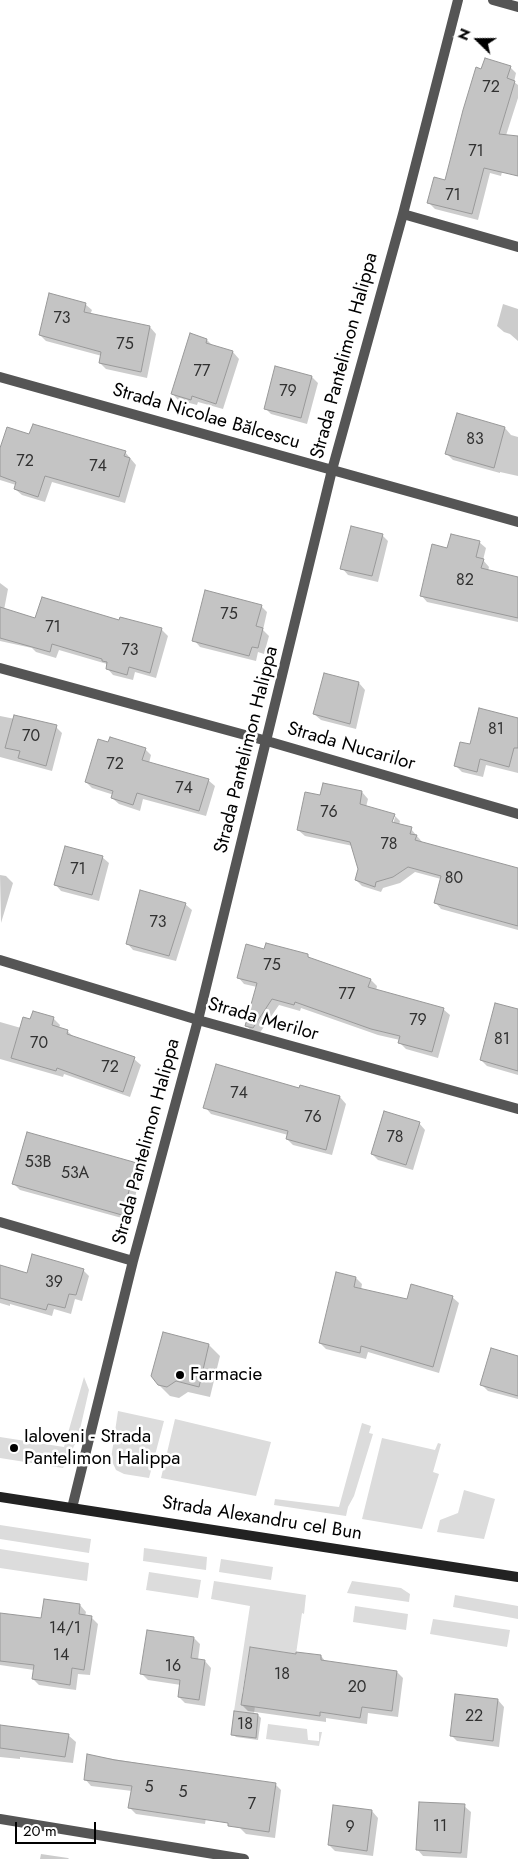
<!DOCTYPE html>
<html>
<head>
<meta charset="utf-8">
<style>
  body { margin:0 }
  #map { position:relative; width:518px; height:1859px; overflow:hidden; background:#fff; font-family:Jost,sans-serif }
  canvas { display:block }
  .north { position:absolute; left:453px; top:15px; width:50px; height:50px; -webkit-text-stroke:4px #fff; paint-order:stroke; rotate:292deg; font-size:14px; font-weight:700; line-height:20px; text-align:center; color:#000 }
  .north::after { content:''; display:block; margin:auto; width:18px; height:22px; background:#000; clip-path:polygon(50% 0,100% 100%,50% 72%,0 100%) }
  .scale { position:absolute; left:15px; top:1822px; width:81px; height:22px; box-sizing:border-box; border:2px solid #000; border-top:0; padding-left:6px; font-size:15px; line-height:18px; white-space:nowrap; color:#000; -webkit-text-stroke:4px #fff; paint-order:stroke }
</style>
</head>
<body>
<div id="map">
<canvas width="518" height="1859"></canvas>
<div class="north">N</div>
<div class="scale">20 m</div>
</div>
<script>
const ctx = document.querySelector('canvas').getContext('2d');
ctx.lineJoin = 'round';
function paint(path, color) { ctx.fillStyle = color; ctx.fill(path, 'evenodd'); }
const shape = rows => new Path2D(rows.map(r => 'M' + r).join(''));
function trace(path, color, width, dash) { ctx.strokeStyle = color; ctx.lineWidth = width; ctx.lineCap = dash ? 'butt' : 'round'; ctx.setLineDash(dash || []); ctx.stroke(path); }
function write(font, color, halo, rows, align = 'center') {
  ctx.font = font + ' Jost,sans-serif'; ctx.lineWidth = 5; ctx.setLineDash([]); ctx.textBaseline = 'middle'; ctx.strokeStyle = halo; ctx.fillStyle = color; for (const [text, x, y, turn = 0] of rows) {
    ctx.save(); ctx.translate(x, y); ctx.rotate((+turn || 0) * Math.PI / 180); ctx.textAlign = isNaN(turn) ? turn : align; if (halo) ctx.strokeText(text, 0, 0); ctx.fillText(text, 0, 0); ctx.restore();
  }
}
const green = shape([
  [84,1377,89,1390,78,1438,63,1468,0,1458,0,1437,64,1447],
  [118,1411,164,1421,149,1478,124,1474,116,1470,111,1459],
  [175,1419,271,1442,256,1496,161,1478],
  [362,1423,371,1426,369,1433,373,1434,354,1496,348,1507,346,1516,274,1505,275,1499,339,1507],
  [382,1438,435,1450,438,1443,441,1444,433,1472,439,1474,422,1529,362,1519],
  [464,1490,495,1499,484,1539,437,1532,440,1520,458,1513],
  [0,1525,91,1539,89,1553,0,1539],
  [144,1548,207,1557,206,1570,143,1561],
  [0,1549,89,1563,87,1581,0,1568],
  [221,1559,273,1567,271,1580,219,1572],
  [149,1572,201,1580,198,1598,146,1590],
  [214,1581,306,1595,304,1614,302,1613,296,1654,250,1647,242,1694,256,1697,254,1714,234,1711,250,1606,211,1599],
  [352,1581,401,1588,410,1594,409,1602,347,1593],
  [455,1595,518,1606,518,1619,453,1607],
  [355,1606,408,1614,406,1630,353,1622],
  [433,1619,510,1630,507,1647,430,1634],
  [268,1724,307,1729,308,1740,319,1741,319,1732,322,1732,319,1746,266,1739]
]);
const shadow = shape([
  [510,67,516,73,514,82,518,85,518,98,502,148,507,152,501,176,490,173,478,220,435,209,429,203,446,181],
  [85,304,92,310,90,315,150,327,156,334,147,378,106,369,100,363,102,356,46,341,40,335],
  [503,304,518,309,518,341,510,334,504,332,497,326],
  [207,340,213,346,233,352,239,359,223,409,198,402,197,405,178,400,172,393],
  [312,377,318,383,307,424,271,414,265,408],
  [505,428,511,435,518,437,518,476,500,472,500,473,453,460,447,454],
  [30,436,125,452,136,465,125,503,52,482,45,502,22,495,15,489,16,485,0,480,0,452],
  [382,535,388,541,378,582,348,575,342,568],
  [479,542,486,548,483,560,489,567,488,571,518,579,518,622,427,602,421,595,448,550],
  [0,583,8,589,4,610,36,620,120,621,121,619,162,630,168,636,156,678,135,672,133,680,113,675,107,668,107,664,59,650,56,658,36,652,32,648,0,641],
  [261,606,267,612,263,630,269,636,264,654,258,652,256,661,200,647,194,640],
  [359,683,365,690,356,729,321,720,314,714],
  [0,716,56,727,62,733,52,771,0,757],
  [518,720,518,773,486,765,483,777,462,772,455,765,471,746],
  [145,749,151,755,149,763,208,780,215,786,206,816,143,799,140,811,119,804,112,798,114,795,92,788,86,782],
  [324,784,362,792,368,799,366,807,394,815,400,821,399,825,411,829,423,843,518,870,518,930,441,909,435,902,441,879,415,872,400,883,383,888,381,892,362,886,356,880,359,869,353,846,305,836,298,830,321,797],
  [392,817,395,817,392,828,389,828],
  [102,857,109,863,99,901,61,891,55,884],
  [0,875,6,876,13,883,1,923],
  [185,904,192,910,176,961,133,950,127,943],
  [265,950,308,956,311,959,371,980,377,986,376,991,443,1009,450,1015,438,1058,406,1049,400,1043,400,1040,378,1035,301,1008,300,1011,279,1005,259,1034,252,1032,246,1025,257,987,244,984,238,977],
  [518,1010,518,1075,487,1066,481,1060],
  [34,1013,54,1019,60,1025,59,1028,67,1031,74,1037,134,1059,141,1065,130,1097,64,1074,63,1077,0,1059,0,1022,21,1028,31,1020],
  [300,1089,340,1097,346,1104,332,1155,293,1145,287,1139,288,1135,211,1114,205,1107],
  [419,1123,425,1130,413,1170,378,1160,372,1154],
  [136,1164,142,1170,129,1220,20,1190,14,1184],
  [0,1266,28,1274,83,1270,89,1276,82,1301,75,1299,71,1314,54,1309,52,1316,10,1304,10,1306,0,1303],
  [356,1278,362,1284,361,1290,408,1300,452,1297,459,1303,439,1373,368,1352,366,1359,326,1349,320,1343],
  [209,1345,220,1356,210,1397,188,1392,179,1398,170,1396,159,1385],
  [518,1357,518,1399,488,1391,482,1385],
  [80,1605,86,1612,85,1616,91,1617,98,1624,90,1675,78,1674,76,1690,39,1685,33,1679,34,1670,0,1665,0,1614,42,1620],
  [194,1638,200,1644,198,1660,205,1661,211,1668,205,1706,185,1703,179,1697,181,1685,148,1680,142,1674],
  [297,1655,321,1656,326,1662,397,1672,403,1678,398,1717,368,1713,367,1724,326,1718,326,1722,248,1711,242,1705],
  [498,1700,504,1707,499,1747,457,1741,451,1735],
  [258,1715,261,1718,258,1740,236,1737,233,1734],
  [0,1726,68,1735,76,1742,73,1763,20,1757,20,1759,0,1757],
  [88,1755,206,1774,212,1781,205,1824,136,1814,130,1808,132,1791,91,1786,85,1779],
  [275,1784,281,1790,275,1838,246,1834,239,1827],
  [464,1806,471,1812,467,1858,423,1856,417,1849],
  [372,1811,378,1818,373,1856,335,1851,329,1845],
  [41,1854,68,1858,69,1859,40,1859]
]);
const building = shape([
  [485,58,511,66,507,78,515,81,499,134,518,136,518,176,484,168,472,214,427,203,434,177,445,180,463,110,476,67,481,69,485,58],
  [49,293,86,303,84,312,150,326,141,372,99,363,101,352,39,335,49,293],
  [190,333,207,339,206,343,233,351,216,404,192,396,191,400,171,394,190,333],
  [275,366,312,376,301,418,264,409,275,366],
  [457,413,505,427,494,468,445,454,457,413],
  [33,424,126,451,124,456,130,458,119,497,45,476,38,497,14,489,16,482,0,476,0,448,7,427,29,434,33,424],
  [351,526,383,534,372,576,340,569,351,526],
  [451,534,480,541,476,557,484,559,481,568,518,577,518,618,420,596,432,544,447,548,451,534],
  [205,590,262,605,256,626,263,628,258,648,252,647,249,656,192,641,205,590],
  [42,597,119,620,120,617,162,628,150,673,129,667,127,675,106,669,107,662,102,661,102,659,52,644,50,652,0,638,0,607,35,618,42,597],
  [324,673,359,682,350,724,313,714,324,673],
  [479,708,518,718,518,748,514,748,509,767,480,759,477,772,454,766,460,742,470,744,479,708],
  [14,715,57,725,46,766,18,758,20,751,5,748,14,715],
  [110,737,146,748,142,760,209,779,199,811,137,793,133,805,111,798,113,791,85,782,98,739,108,742,110,737],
  [323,783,362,791,360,804,395,814,392,822,412,827,410,834,417,835,415,840,518,868,518,926,434,903,441,876,408,867,393,877,376,882,375,887,355,880,358,869,350,842,297,830,305,792,320,795,323,783],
  [65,846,103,856,92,895,54,885,65,846],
  [140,890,186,903,169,956,126,944,140,890],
  [266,943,308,954,308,957,371,979,368,987,444,1008,432,1052,398,1043,400,1036,371,1029,295,1002,294,1005,272,999,253,1028,245,1026,257,983,237,978,246,944,264,949,266,943],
  [495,1003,518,1009,518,1071,480,1060,495,1003],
  [33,1011,54,1017,52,1025,68,1030,67,1034,135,1057,123,1092,57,1068,56,1071,11,1058,23,1017,30,1019,33,1011],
  [216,1064,299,1088,300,1085,340,1096,326,1150,286,1139,288,1131,203,1108,216,1064],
  [384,1111,420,1122,406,1165,371,1154,384,1111],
  [27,1132,137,1163,122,1215,12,1184,27,1132],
  [32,1254,84,1269,76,1295,69,1294,65,1308,48,1304,46,1310,0,1298,0,1265,27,1273,32,1254],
  [336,1272,356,1277,354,1287,407,1299,411,1284,453,1296,433,1367,361,1346,360,1353,319,1343,336,1272],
  [163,1332,209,1344,199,1387,176,1381,167,1387,158,1385,151,1376,163,1332],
  [491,1348,518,1356,518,1396,480,1385,491,1348],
  [44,1599,80,1604,79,1614,92,1616,84,1670,72,1668,70,1685,32,1679,34,1665,0,1661,0,1613,41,1618,44,1599],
  [147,1630,194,1637,191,1658,205,1660,199,1700,178,1697,180,1680,140,1674,147,1630],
  [250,1647,296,1654,296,1652,321,1655,321,1660,397,1671,392,1711,362,1707,360,1718,320,1712,320,1716,241,1705,250,1647],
  [455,1694,498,1699,493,1741,450,1736,455,1694],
  [234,1711,258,1714,256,1738,231,1735,234,1711],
  [0,1725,69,1734,65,1757,0,1748,0,1725],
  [87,1754,115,1760,276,1783,269,1832,228,1826,228,1823,128,1808,132,1786,84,1780,87,1754],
  [419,1802,465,1804,461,1853,416,1850,419,1802],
  [333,1805,372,1810,367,1851,328,1845,333,1805]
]);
const street = shape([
  [493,0,518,7],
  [403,214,518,247],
  [0,377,518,522],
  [0,668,267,741,518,814],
  [0,960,198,1020,518,1109],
  [0,1222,133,1261],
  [72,1508,133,1261,198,1020,332,470,403,214,458,0],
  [0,1819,244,1859]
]);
const secondary = shape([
  [0,1497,518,1577]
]);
const markers = [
  [180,1375,5,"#000"],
  [14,1448,5,"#000"]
];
const numberNames = [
  ["72",491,88],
  ["71",476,152],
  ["71",453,196],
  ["73",62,319],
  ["75",125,345],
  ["77",202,372],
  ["79",288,392],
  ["83",475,440],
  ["72",25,462],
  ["74",98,467],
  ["82",465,581],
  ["75",229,615],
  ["71",53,628],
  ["73",130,651],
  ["81",496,730],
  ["70",31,737],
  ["72",115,765],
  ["74",184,789],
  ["76",329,813],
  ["78",389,845],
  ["71",78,870],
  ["80",454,879],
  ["73",158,923],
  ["75",272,966],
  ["77",347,995],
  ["79",418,1021],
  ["81",502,1040],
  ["70",39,1044],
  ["72",110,1068],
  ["74",239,1094],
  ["76",313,1118],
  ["78",395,1138],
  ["53B",38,1163],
  ["53A",75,1174],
  ["39",54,1283],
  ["14/1",65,1629],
  ["14",61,1656],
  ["16",173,1667],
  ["18",282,1675],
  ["20",357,1688],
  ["22",474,1717],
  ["18",245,1725],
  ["5",149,1788],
  ["5",183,1793],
  ["7",252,1805],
  ["11",440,1827],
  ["9",350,1828]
];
const streetNames = [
  ["Strada Pantelimon Halippa",345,356,-75],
  ["Strada Nicolae Bălcescu",206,417,16],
  ["Strada Nucarilor",351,747,16],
  ["Strada Pantelimon Halippa",247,750,-76],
  ["Strada Merilor",263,1020,16],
  ["Strada Pantelimon Halippa",147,1142,-75],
  ["Strada Alexandru cel Bun",262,1519,9]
];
const poiNames = [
  ["Farmacie",190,1375],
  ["Ialoveni - Strada",24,1437],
  ["Pantelimon Halippa",24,1459]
];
paint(green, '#dcdcdc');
paint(shadow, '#0003');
paint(building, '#c4c4c4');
trace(building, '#999', 1);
trace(street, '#555', 10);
trace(secondary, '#222', 10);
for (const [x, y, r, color] of markers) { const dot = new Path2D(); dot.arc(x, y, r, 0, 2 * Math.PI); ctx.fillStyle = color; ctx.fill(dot); trace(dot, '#fff', 2); }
write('16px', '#313131', null, numberNames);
write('19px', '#000', '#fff', streetNames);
write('19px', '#000', '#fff', poiNames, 'left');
</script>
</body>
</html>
